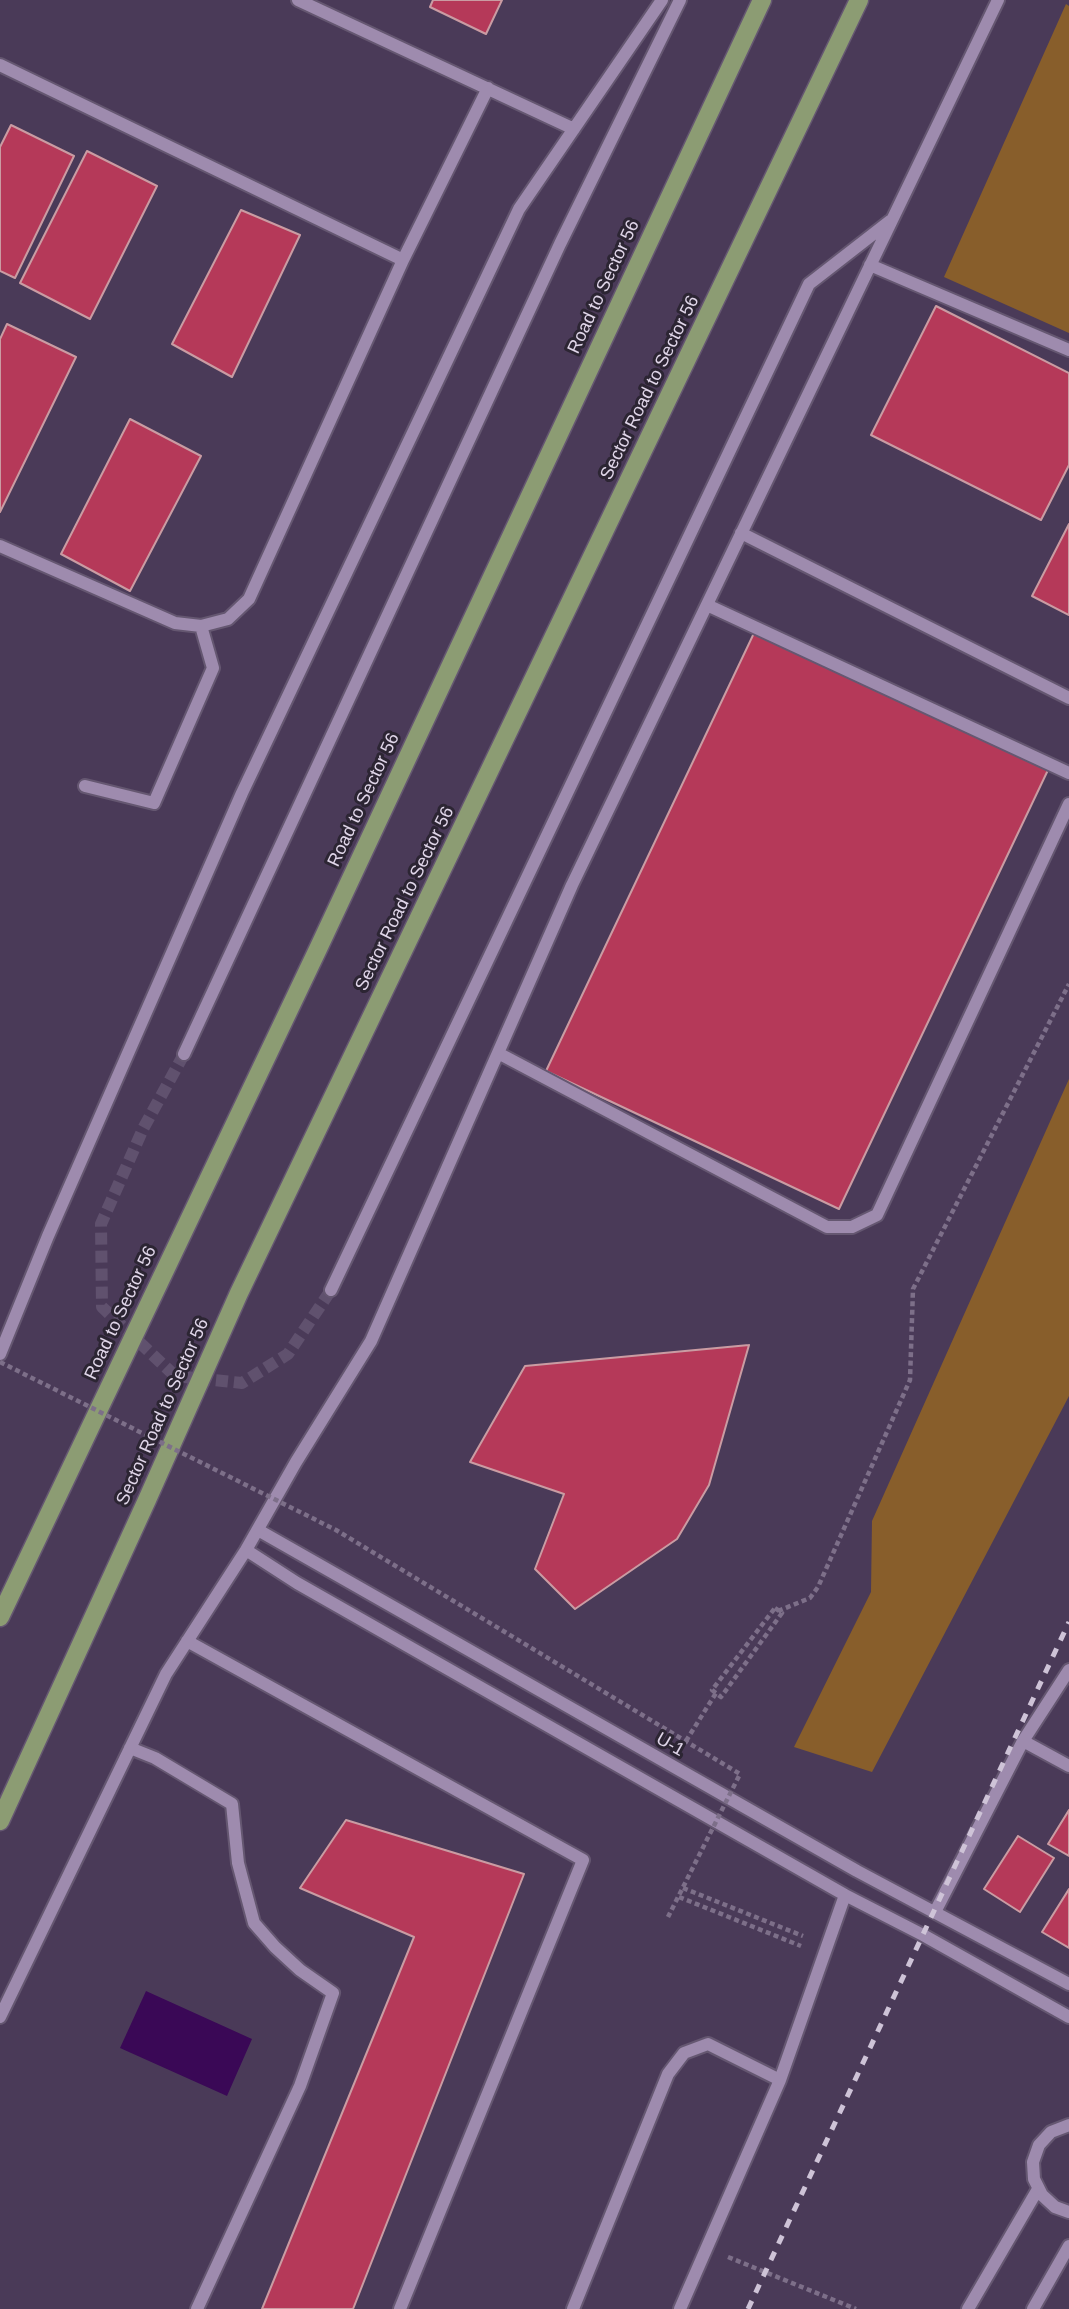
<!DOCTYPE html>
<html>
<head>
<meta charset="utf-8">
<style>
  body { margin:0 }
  canvas { display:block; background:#4a3a58 }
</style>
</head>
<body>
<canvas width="1069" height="2309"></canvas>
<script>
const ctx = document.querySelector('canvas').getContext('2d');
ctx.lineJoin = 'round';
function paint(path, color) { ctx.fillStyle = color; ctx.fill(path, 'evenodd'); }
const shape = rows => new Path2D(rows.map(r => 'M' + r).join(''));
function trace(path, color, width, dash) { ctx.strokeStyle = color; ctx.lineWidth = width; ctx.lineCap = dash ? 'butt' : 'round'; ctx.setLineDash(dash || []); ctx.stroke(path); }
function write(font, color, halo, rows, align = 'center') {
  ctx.font = font + ' Arial,sans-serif'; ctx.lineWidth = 6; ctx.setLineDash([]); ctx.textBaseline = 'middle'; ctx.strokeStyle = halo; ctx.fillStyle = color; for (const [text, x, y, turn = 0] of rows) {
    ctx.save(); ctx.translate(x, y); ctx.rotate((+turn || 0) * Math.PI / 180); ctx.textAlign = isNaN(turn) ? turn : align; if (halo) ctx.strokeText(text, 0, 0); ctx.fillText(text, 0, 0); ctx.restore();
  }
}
const green = shape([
  [1066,4,1069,6,1069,333,944,277],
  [1069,1079,1069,1396,872,1772,794,1747,871,1592,872,1521]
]);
const water = shape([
  [146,1991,252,2039,227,2096,120,2048]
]);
const building = shape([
  [433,0,502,0,486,34,430,7,433,0],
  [11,125,74,156,15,278,0,271,0,147,11,125],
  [87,151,157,186,90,319,20,283,87,151],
  [241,210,300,235,232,377,172,344,241,210],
  [936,306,1069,373,1069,465,1041,520,871,435,936,306],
  [7,324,76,357,0,512,0,339,7,324],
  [130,419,201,456,130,591,61,554,130,419],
  [1069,524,1069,615,1032,596,1069,524],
  [755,631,1048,770,839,1209,546,1071,755,631],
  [749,1345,709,1485,677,1539,575,1609,535,1569,564,1494,470,1462,525,1366,749,1345],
  [1069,1810,1069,1856,1048,1844,1069,1810],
  [346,1820,524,1874,353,2309,262,2309,414,1937,300,1888,346,1820],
  [1018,1836,1054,1858,1020,1912,984,1889,1018,1836],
  [1069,1889,1069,1948,1042,1932,1069,1889]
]);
const minorTunnel = shape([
  [184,1054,143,1129,101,1224,102,1307,175,1376,242,1383,288,1354,331,1290]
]);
const path = shape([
  [775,1608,782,1613,721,1697,712,1690,775,1608],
  [778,1611,810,1598,818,1587,910,1380,913,1289,1069,984],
  [686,1741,716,1693],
  [683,1888,803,1936],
  [679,1897,801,1946],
  [728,2257,856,2309]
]);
const minor = shape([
  [298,0,574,129],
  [0,65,403,260,488,88],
  [870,265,1069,350],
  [741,533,1069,698],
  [0,546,175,623,201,626,228,619,249,599,403,260],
  [707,605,1069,773],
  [85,786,154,803,213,668,201,626],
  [498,1053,827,1227,852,1227,877,1215,1069,804],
  [184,1054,560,244,680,0],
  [331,1290,809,284,890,221],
  [0,1354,48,1236,242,793,519,209,662,0],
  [258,1530,857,1871,1069,1984],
  [246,1550,297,1583,845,1895,923,1935,1069,2017],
  [187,1641,583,1860,400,2309],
  [1023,1741,1069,1766],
  [130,1748,155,1758,232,1804,238,1863,254,1923,275,1947,300,1970,333,1993,300,2086,197,2309],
  [935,1912,1023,1741,1069,1670],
  [0,2017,166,1674,246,1550,296,1462,371,1341,572,885,998,0],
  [1069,2125,1051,2132,1039,2145,1033,2162,1034,2179,1042,2195,1055,2207,1069,2212],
  [573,2309,668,2074,684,2053,708,2044,780,2080],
  [680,2309,780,2080,845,1895],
  [968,2309,1038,2189],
  [1033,2309,1069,2246]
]);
const major = shape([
  [0,1617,318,949,762,0],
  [0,1821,147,1500,239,1293,859,0]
]);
const rail = shape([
  [748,2309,1069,1622]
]);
const pathBridge = shape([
  [0,1362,336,1530,740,1774,668,1917]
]);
const streetNames = [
  ["Road to Sector 56",604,287,-65],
  ["Sector Road to Sector 56",650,388,-64],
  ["Road to Sector 56",364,800,-65],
  ["Sector Road to Sector 56",405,899,-64],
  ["Road to Sector 56",121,1313,-65],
  ["Sector Road to Sector 56",163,1412,-66],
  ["U-1",670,1745,30]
];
paint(green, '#885e2b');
paint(water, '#3a0856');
paint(building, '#b53959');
trace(building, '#ca9ca3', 2);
trace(minorTunnel, '#60516e', 12, [12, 6]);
trace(minor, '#655771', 16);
trace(major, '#655771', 21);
trace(path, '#7d6f89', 4.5, [5, 3.5]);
trace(minor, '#9e8bae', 12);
trace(major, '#8c9c73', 18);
trace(rail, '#cec3d7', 5, [9, 9]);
trace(pathBridge, '#7d6f89', 4.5, [5, 3.5]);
write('18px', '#e0d6e9', '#2c2533', streetNames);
</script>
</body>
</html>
